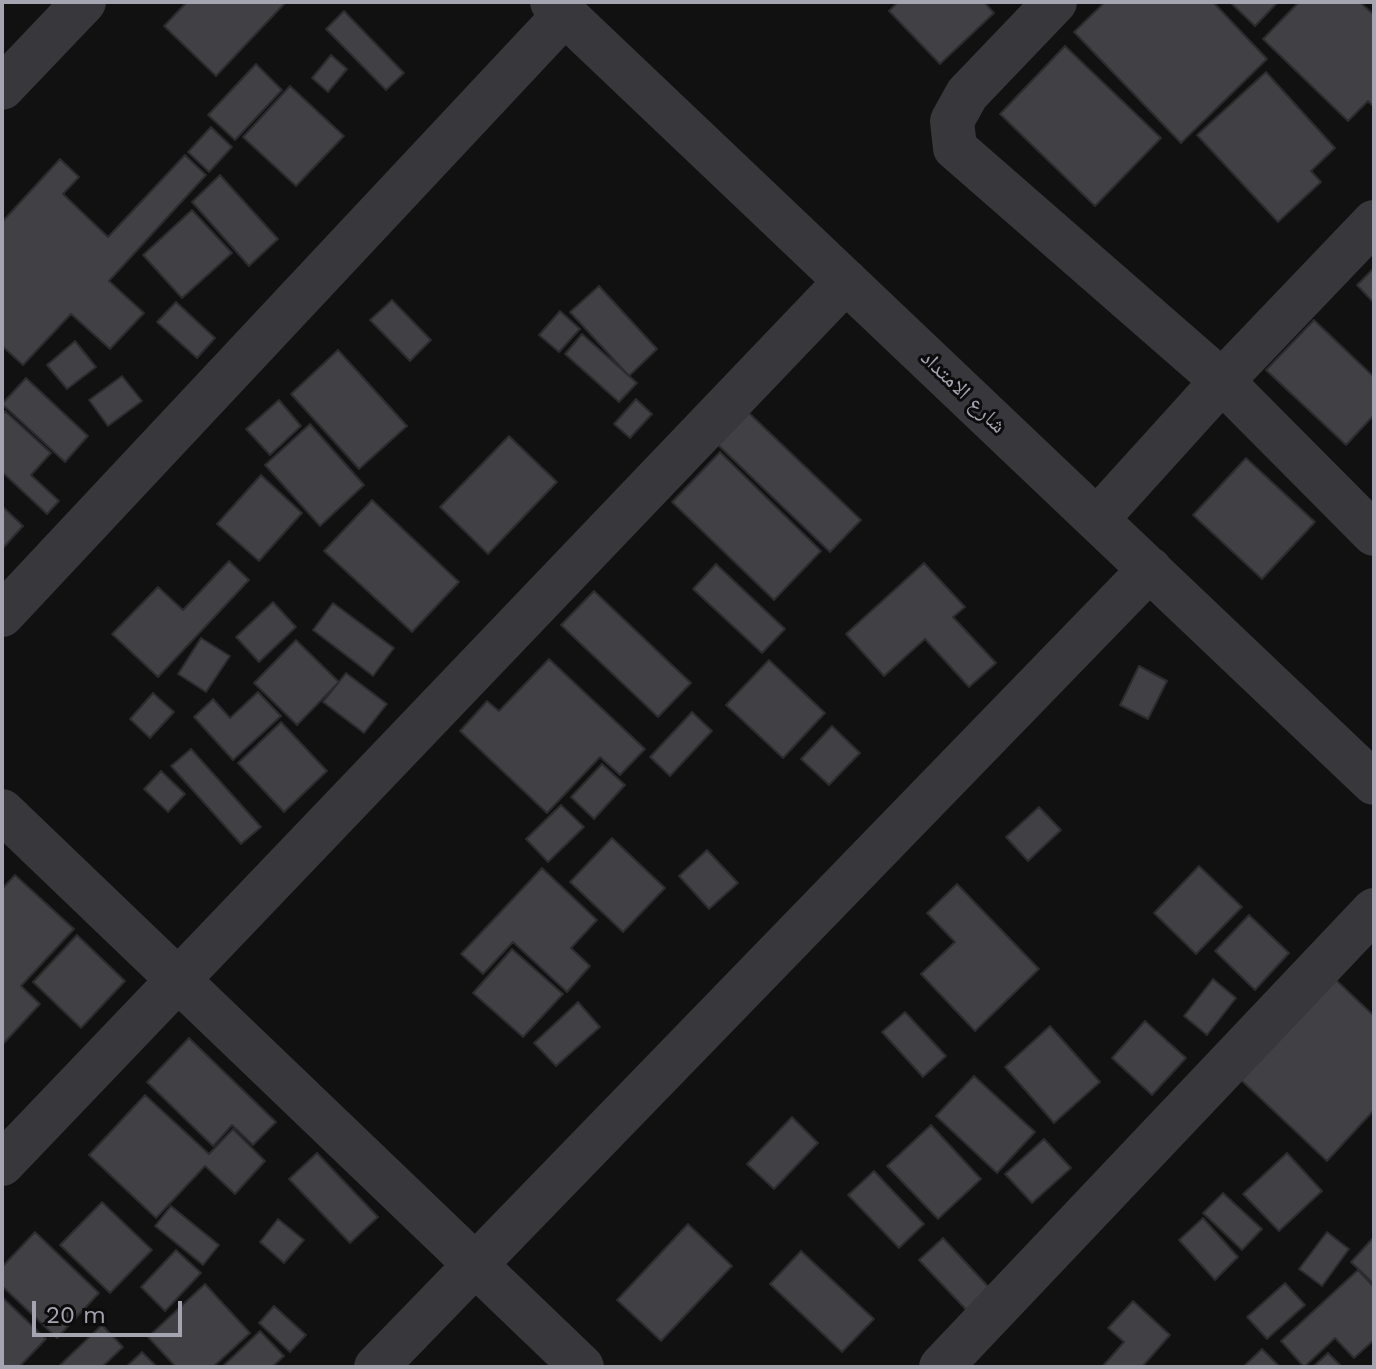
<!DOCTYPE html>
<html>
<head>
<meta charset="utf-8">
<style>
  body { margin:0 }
  #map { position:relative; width:1376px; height:1369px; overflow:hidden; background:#111112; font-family:"Work Sans",sans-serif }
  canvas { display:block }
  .frame { position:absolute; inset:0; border:4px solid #a4a5b1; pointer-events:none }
  .scale { position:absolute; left:32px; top:1301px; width:150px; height:36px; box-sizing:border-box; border:4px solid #a4a5b1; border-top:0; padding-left:10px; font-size:24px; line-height:28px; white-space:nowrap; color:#a4a5b1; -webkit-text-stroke:6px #0c0c0d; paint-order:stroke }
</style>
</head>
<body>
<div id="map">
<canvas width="1376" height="1369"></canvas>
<div class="frame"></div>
<div class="scale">20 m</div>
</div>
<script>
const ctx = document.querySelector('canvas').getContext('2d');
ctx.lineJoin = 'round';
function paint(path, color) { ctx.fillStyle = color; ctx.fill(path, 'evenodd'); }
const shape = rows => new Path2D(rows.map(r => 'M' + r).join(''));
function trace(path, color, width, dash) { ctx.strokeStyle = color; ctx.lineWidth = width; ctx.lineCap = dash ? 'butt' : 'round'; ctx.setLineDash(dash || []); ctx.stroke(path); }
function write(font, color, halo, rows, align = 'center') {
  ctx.font = font + ' "Work Sans","Noto Naskh Arabic",sans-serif'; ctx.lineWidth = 6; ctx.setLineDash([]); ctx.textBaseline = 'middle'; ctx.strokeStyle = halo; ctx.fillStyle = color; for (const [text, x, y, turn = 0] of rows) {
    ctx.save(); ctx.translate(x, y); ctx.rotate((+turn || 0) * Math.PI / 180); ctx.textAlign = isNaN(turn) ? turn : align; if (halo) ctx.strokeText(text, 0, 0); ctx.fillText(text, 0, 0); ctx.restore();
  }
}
const building = shape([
  [187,2,286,2,216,76,164,26,187,2],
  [898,2,984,2,994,13,940,64,889,11,898,2],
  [1105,2,1213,2,1267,59,1181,143,1074,32,1105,2],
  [1230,2,1278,2,1255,26,1230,2],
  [1299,2,1360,2,1374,15,1374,107,1368,101,1348,121,1263,39,1299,2],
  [344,11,404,73,386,90,326,29,344,11],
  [1065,46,1161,138,1095,206,1000,114,1065,46],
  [331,55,347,69,328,92,312,78,331,55],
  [256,64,282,90,235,140,208,115,256,64],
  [1266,72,1335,148,1311,171,1321,182,1278,222,1197,135,1266,72],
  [290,86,344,136,296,186,243,137,290,86],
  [211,127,232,147,209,172,188,152,211,127],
  [185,155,206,175,109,281,144,313,110,349,71,314,23,365,2,346,2,222,60,159,79,177,63,194,108,237,185,155],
  [220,175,278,239,249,266,192,202,220,175],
  [192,210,232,253,182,298,143,255,192,210],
  [1374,268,1374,303,1357,285,1374,268],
  [599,286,657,349,629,376,570,312,599,286],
  [392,300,431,340,410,361,370,320,392,300],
  [176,302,215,338,197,358,157,322,176,302],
  [560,311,580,329,559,352,539,335,560,311],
  [1314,320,1374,377,1374,415,1346,445,1266,370,1314,320],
  [582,334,637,383,619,402,565,354,582,334],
  [75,341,96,367,67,389,47,365,75,341],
  [338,350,407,426,359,469,291,394,338,350],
  [122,376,142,401,108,426,89,400,122,376],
  [26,378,88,436,65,462,2,404,26,378],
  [636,399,652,414,630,438,614,424,636,399],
  [279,400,301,426,270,455,246,429,279,400],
  [5,411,51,453,31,475,59,501,47,514,2,472,2,415,5,411],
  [749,413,861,520,830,552,718,445,749,413],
  [310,424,364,485,320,526,265,465,310,424],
  [509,436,557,482,488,554,440,507,509,436],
  [720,452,821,551,774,600,672,502,720,452],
  [1246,458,1315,522,1262,579,1193,515,1246,458],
  [261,475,302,513,259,561,217,524,261,475],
  [372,500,459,582,412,632,324,551,372,500],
  [2,506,23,526,2,549,2,506],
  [229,561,249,580,158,677,112,634,158,587,183,610,229,561],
  [924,563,965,607,953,617,996,663,969,687,925,639,884,676,846,634,924,563],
  [716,564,785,629,762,653,693,589,716,564],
  [594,591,691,683,658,717,561,625,594,591],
  [273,602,296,627,259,662,236,637,273,602],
  [333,603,394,648,373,676,313,630,333,603],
  [201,638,230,656,206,692,178,674,201,638],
  [296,640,339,682,297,725,254,683,296,640],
  [549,659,645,749,620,775,600,757,547,813,460,731,487,701,499,711,549,659],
  [769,660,825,713,783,758,726,705,769,660],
  [1139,666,1167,681,1148,719,1120,705,1139,666],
  [346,673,387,704,364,733,323,702,346,673],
  [258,692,281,716,233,760,194,717,213,699,230,718,258,692],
  [153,693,174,712,150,738,130,719,153,693],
  [692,712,712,731,670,776,650,757,692,712],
  [281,722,327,771,284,812,238,763,281,722],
  [832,726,860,753,829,785,801,759,832,726],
  [191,749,261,827,241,844,171,766,191,749],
  [602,764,625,785,594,819,571,797,602,764],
  [161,771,185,794,168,812,144,789,161,771],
  [561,805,584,827,548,862,526,839,561,805],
  [1039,807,1061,830,1028,861,1006,837,1039,807],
  [612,838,665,888,623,932,570,882,612,838],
  [707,850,738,883,709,909,679,876,707,850],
  [1199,866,1242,907,1196,954,1154,913,1199,866],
  [542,868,597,920,571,948,590,966,567,992,513,942,483,974,461,954,542,868],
  [15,875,74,929,21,986,40,1004,2,1045,2,889,15,875],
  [957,884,1039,969,975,1031,921,974,955,942,927,913,957,884],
  [1249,915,1289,953,1255,990,1215,951,1249,915],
  [77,935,125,981,81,1028,33,982,77,935],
  [512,949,563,994,523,1037,473,993,512,949],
  [1213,979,1236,998,1207,1035,1184,1016,1213,979],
  [1335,979,1374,1016,1374,1110,1327,1161,1241,1080,1335,979],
  [578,1002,600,1027,556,1066,534,1043,578,1002],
  [905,1012,946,1056,923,1077,882,1032,905,1012],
  [1145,1021,1186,1058,1152,1095,1112,1058,1145,1021],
  [1050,1026,1100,1082,1054,1123,1005,1067,1050,1026],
  [189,1038,276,1122,253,1145,232,1125,213,1146,147,1082,189,1038],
  [974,1076,1035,1132,997,1173,936,1116,974,1076],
  [145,1095,209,1154,233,1129,265,1161,235,1194,205,1166,156,1218,89,1155,145,1095],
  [792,1117,818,1143,774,1189,747,1164,792,1117],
  [931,1125,981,1179,938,1219,887,1166,931,1125],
  [1044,1139,1071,1168,1032,1203,1005,1174,1044,1139],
  [317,1153,378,1217,350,1243,289,1179,317,1153],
  [1287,1153,1322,1191,1279,1231,1243,1194,1287,1153],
  [874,1171,924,1224,899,1248,848,1195,874,1171],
  [1223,1193,1262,1229,1242,1250,1203,1213,1223,1193],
  [102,1202,152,1250,110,1293,60,1245,102,1202],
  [171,1206,219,1245,203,1265,155,1226,171,1206],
  [1203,1218,1238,1257,1215,1280,1179,1240,1203,1218],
  [278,1219,304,1240,284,1263,260,1242,278,1219],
  [688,1224,732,1266,661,1341,617,1300,688,1224],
  [35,1232,99,1293,57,1338,2,1286,2,1267,35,1232],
  [1327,1232,1349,1249,1322,1286,1299,1269,1327,1232],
  [1374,1237,1374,1284,1351,1262,1374,1237],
  [943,1238,997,1296,974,1318,919,1260,943,1238],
  [176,1250,201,1273,165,1311,141,1287,176,1250],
  [801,1251,874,1319,842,1352,770,1284,801,1251],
  [1358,1270,1374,1287,1374,1340,1354,1358,1335,1338,1304,1367,1281,1341,1358,1270],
  [1285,1283,1305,1305,1267,1339,1247,1317,1285,1283],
  [205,1284,250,1333,213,1367,176,1367,148,1337,205,1284],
  [2,1297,46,1339,19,1367,2,1367,2,1297],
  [1133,1301,1170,1335,1142,1367,1102,1367,1124,1342,1108,1328,1133,1301],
  [274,1306,306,1335,290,1352,259,1323,274,1306],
  [102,1325,123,1347,102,1367,58,1367,102,1325],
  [260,1331,284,1356,272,1367,222,1367,260,1331],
  [1262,1349,1280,1367,1243,1367,1262,1349],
  [142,1352,157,1367,126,1367,142,1352],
  [1328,1353,1342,1367,1313,1367,1328,1353]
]);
const minor = shape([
  [552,2,1374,783],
  [1055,2,967,94,952,121,955,148,1222,381,1374,534],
  [2,88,84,2],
  [1097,519,1222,381,1374,222],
  [2,615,565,14],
  [2,811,582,1367],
  [2,1164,846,281],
  [376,1367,1150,569],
  [941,1367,1374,910]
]);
const streetNames = [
  ["شارع الامتداد",963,392,44]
];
paint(building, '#404045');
trace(building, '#2c2b2e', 2);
trace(minor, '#38373b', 44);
write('22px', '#a4a5b1', '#0c0c0d', streetNames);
</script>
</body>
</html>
